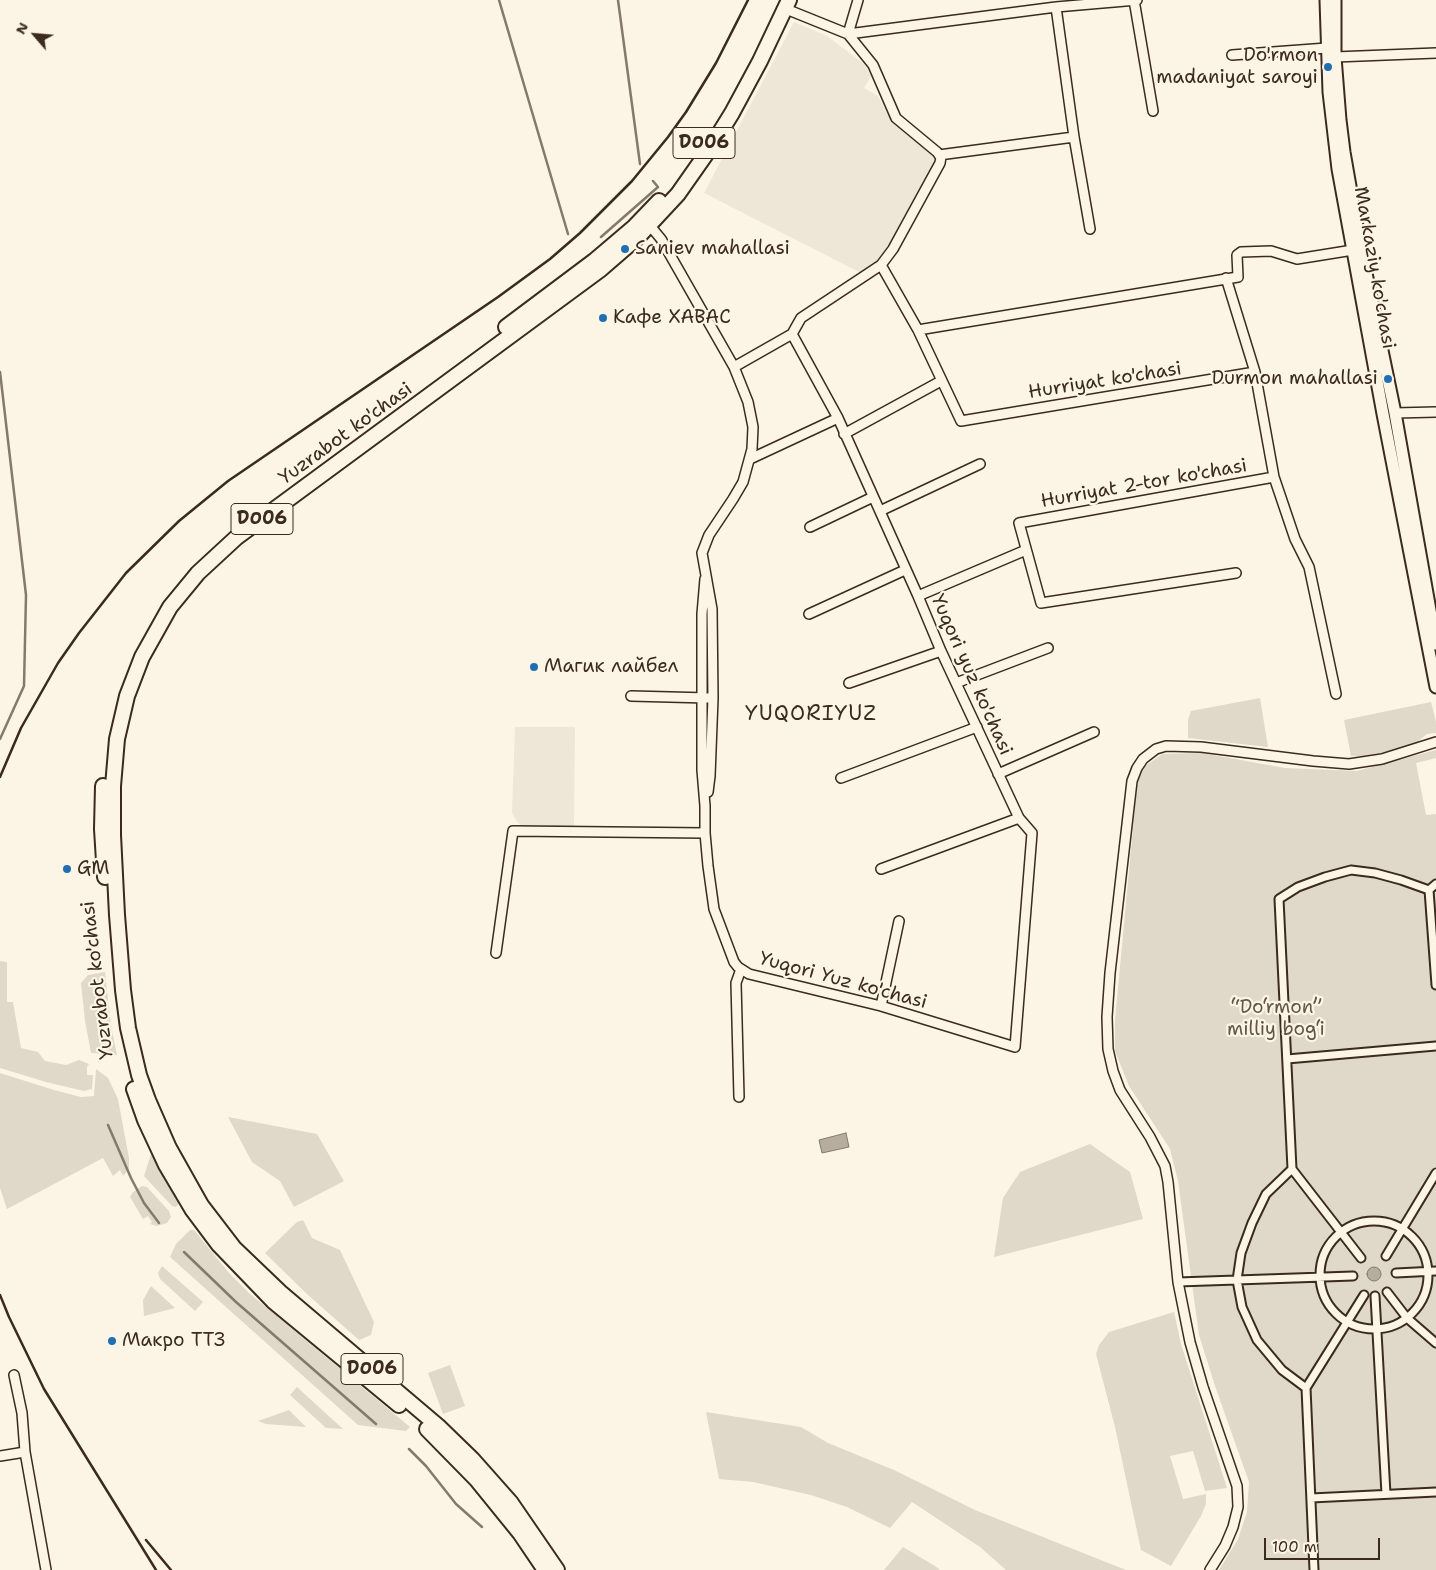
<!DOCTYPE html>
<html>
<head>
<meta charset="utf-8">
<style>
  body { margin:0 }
  #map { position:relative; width:1436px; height:1570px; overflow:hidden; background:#fcf5e5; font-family:"Shantell Sans",sans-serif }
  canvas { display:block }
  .north { position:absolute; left:10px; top:10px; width:50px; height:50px; -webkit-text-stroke:4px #fcf5e5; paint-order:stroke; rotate:297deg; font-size:14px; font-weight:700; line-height:20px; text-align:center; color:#3b2a1e }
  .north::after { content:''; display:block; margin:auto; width:18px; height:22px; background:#3b2a1e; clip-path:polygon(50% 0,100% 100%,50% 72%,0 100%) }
  .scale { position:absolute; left:1264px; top:1538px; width:116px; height:22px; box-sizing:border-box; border:2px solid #3b2a1e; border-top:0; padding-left:6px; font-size:15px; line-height:18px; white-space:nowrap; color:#3b2a1e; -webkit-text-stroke:4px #fcf5e5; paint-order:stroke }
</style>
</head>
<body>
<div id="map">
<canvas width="1436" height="1570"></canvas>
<div class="north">N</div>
<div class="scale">100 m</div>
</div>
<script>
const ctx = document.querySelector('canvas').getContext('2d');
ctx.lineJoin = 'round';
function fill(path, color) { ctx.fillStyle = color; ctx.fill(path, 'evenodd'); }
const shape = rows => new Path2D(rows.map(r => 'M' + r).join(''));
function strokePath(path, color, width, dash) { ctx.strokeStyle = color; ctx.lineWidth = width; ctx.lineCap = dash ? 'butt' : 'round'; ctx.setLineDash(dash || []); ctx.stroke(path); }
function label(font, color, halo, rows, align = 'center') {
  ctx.font = font + ' "Shantell Sans",sans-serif'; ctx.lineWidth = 4.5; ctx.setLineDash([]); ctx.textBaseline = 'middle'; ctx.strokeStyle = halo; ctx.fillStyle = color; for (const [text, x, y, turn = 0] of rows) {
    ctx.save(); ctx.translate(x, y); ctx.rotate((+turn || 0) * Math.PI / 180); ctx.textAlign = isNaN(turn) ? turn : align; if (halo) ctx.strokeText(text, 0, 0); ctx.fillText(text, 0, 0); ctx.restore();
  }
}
const built = shape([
  [794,22,827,36,863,63,871,76,864,88,878,96,888,115,932,152,935,161,889,250,863,274,704,193],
  [515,727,575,727,574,827,534,828,525,827,518,823,512,813]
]);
const green = shape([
  [1260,698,1268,747,1188,738,1188,720,1191,711],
  [1431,702,1436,722,1436,733,1427,734,1411,747,1363,756,1351,756,1344,720],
  [1436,750,1436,758,1416,763,1426,815,1436,814,1436,1570,1219,1570,1238,1539,1247,1512,1249,1482,1215,1386,1199,1335,1178,1181,1170,1149,1129,1086,1115,1051,1115,1020,1137,785,1144,767,1162,754,1202,753,1285,768,1357,771],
  [0,961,7,962,7,1002,13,1002,21,1048,38,1052,45,1061,66,1065,79,1060,89,1064,87,1067,87,1075,93,1075,92,1089,84,1091,46,1082,0,1068],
  [105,972,111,1026,117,1055,91,1053,85,1021,81,983,88,975],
  [96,1069,108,1078,118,1099,129,1158,129,1169,123,1176,120,1170,113,1176,103,1158,7,1209,0,1188,0,1073,54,1090,81,1097,94,1096],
  [228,1117,317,1134,344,1181,294,1207,280,1181,252,1162],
  [1090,1144,1130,1172,1143,1219,994,1257,1003,1198,1020,1172],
  [151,1154,178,1200,178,1205,176,1207,172,1206,144,1176],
  [142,1186,147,1187,169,1211,171,1217,167,1223,157,1226,150,1224,152,1222,148,1216,143,1219,130,1197,133,1192],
  [303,1220,312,1238,340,1250,374,1322,371,1335,359,1340,308,1295,265,1253,297,1222],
  [190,1230,194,1230,229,1273,249,1293,410,1427,406,1431,358,1425,170,1257,176,1244],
  [162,1266,203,1302,195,1311,160,1279,158,1273],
  [151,1286,175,1308,144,1316,143,1300],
  [1174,1312,1181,1344,1227,1488,1205,1491,1193,1451,1170,1456,1183,1499,1206,1494,1206,1504,1201,1516,1171,1566,1141,1550,1115,1427,1096,1354,1099,1345,1109,1332],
  [450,1365,465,1406,443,1414,428,1373],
  [297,1387,343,1429,326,1428,290,1395],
  [289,1410,306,1427,266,1424,258,1421],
  [706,1412,801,1427,828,1443,894,1470,975,1510,1126,1570,1006,1570,980,1547,912,1502,890,1528,847,1507,811,1495,753,1482,719,1479],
  [903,1547,935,1566,940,1570,884,1570]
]);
const water = shape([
  [846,1133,849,1147,822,1153,819,1140,846,1133],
  '1367 1274a7 7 0 1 1 14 0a7 7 0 1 1-14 0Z'
]);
const stream = shape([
  [499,0,568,234],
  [618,0,640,164],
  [601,237,658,187,653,181],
  [0,372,26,595,24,686,0,739],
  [108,1125,131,1178,144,1203,159,1223],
  [184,1252,236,1302,376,1424],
  [409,1449,426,1466,456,1504,482,1527]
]);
const pedestrian = shape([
  [1436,884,1429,890,1436,985],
  [1287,1059,1436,1046],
  [1292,1169,1266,1194,1252,1223,1241,1253,1237,1280,1242,1307,1257,1340,1282,1370,1306,1388],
  '1320 1275a54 54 0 1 1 108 0a54 54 0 1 1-108 0Z',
  [1386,1256,1436,1173],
  [1361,1258,1292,1169,1279,899,1298,887,1325,877,1351,870,1375,873,1401,880,1429,890],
  [1396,1273,1436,1271],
  [1178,1282,1353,1276],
  [1387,1292,1407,1318,1436,1343],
  [1375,1296,1386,1494],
  [1311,1498,1436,1492],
  [1314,1570,1306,1388,1364,1295]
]);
const minor = shape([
  [1134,0,1153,111],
  [1056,7,1074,137,1090,229],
  [786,9,848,34,858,0],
  [1232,55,1327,48],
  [1335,57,1436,53],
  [939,155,1074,137],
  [647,222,661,239,734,367,748,402,753,427,752,449,743,482,733,499,709,535,702,553,712,609,713,698,710,776,708,792],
  [881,265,918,330,961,421,1255,372],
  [1226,278,1255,372,1274,477,1295,539,1309,567,1336,694],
  [918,330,1238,277,1237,255,1241,252,1271,251,1297,259,1353,250],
  [734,367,792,334,801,318,881,265,893,249,940,163,941,157,937,152,896,118,873,65,848,34,1056,7,1137,0],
  [1395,413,1436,412],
  [844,434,941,381],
  [750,459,838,418],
  [880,511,980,464],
  [810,527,873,497],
  [1236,573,1041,603,1019,523,1274,477],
  [705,579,702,614,702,770,705,806,705,833,708,866,714,909,734,962,738,967,749,974,881,1006,1015,1047,1032,833,1019,818,941,651,918,596,838,418,792,334],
  [918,596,1026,550],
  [809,614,905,570],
  [849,683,941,651],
  [956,683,1048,648],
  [631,696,708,698],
  [998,774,1094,732],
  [841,778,977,727],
  [881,869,1019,818],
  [496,953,513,831,705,833],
  [881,1006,899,921],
  [739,1097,736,983,741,969],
  [14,1375,22,1413,25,1452,46,1570],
  [0,1456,25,1452],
  [1210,1570,1225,1546,1233,1527,1238,1507,1237,1486,1203,1387,1190,1342,1178,1282,1168,1182,1165,1166,1150,1137,1120,1090,1113,1071,1108,1049,1107,1017,1110,973,1132,781,1137,768,1143,759,1156,749,1166,746,1201,747,1313,761,1349,764,1382,759,1436,742]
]);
const tertiary = shape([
  [1326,0,1329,92,1338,169,1383,414,1436,687],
  [1335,0,1335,57,1340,120,1344,152,1361,249,1395,413,1436,644]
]);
const primary = shape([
  [506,327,594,261,634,227,659,201],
  [103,786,102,829,105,877],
  [134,1089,145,1120,166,1165,192,1209,219,1245,273,1301,399,1405],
  [427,1429,477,1480,520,1533,545,1570],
  [557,1570,511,1503,472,1459,438,1426,280,1292,234,1248,201,1205,169,1148,148,1100,139,1075,128,1028,123,990,117,915,113,835,113,786,117,739,127,696,142,657,170,607,198,573,237,537,601,269,638,237,678,194,711,147,732,113,760,61,789,0]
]);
const rail = shape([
  [0,777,21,728,58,663,79,633,126,573,179,521,228,481,498,297,550,259,580,233,632,181,668,137,686,112,716,63,748,0],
  [0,1295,9,1317,44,1389,156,1570],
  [146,1540,171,1570]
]);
const markers = [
  [1328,67,5,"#1f6fb2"],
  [625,249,5,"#1f6fb2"],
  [603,318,5,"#1f6fb2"],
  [1388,379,5,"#1f6fb2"],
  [534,667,5,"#1f6fb2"],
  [67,869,5,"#1f6fb2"],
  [112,1341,5,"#1f6fb2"]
];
const shields = [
  [704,143,62],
  [262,519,62],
  [372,1369,62]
];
const shieldNames = [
  ["D006",704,143],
  ["D006",262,519],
  ["D006",372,1369]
];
const poiNames = [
  ["Do'rmon",1318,56,"right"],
  ["madaniyat saroyi",1318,78,"right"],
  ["Saniev mahallasi",635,249],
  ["Кафе ХАВАС",613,318],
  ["Durmon mahallasi",1378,379,"right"],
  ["Магик лайбел",544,667],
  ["GM",77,869],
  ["Макро ТТЗ",122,1341]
];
const streetNames = [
  ["Markaziy ko'chasi",1374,268,80],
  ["Hurriyat ko'chasi",1105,381,-9],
  ["Yuzrabot ko'chasi",346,434,-36],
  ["Hurriyat 2-tor ko'chasi",1144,484,-10],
  ["Yuqori yuz ko'chasi",971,675,66],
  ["Yuzrabot ko'chasi",98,980,-97],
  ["Yuqori Yuz ko'chasi",843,981,15]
];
const parkNames = [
  ["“Do‘rmon”",1276,1008],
  ["milliy bog‘i",1276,1030]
];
const quarterNames = [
  ["YUQORIYUZ",811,715]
];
fill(built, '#eee6d6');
fill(green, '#e0d8c8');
fill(water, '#b7ad9e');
strokePath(water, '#85796b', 1);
strokePath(stream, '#85796b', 2.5);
strokePath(pedestrian, '#3b2a1e', 11);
strokePath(minor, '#3b2a1e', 12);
strokePath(tertiary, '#3b2a1e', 15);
strokePath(primary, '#3b2a1e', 18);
strokePath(pedestrian, '#fcf5e5', 7);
strokePath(minor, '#fcf5e5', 9);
strokePath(tertiary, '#fcf5e5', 11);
strokePath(primary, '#fcf5e5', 14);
strokePath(rail, '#3b2a1e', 2.5);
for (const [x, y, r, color] of markers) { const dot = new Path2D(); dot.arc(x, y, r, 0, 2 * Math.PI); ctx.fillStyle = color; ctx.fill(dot); strokePath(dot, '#fcf5e5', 2); }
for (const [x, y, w] of shields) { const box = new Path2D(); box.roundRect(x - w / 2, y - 15.5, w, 31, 4); ctx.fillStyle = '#fcf5e5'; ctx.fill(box); strokePath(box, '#3b2a1e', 1); }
label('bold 18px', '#3b2a1e', null, shieldNames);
label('19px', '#3b2a1e', '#fcf5e5', poiNames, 'left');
label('19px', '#3b2a1e', '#fcf5e5', streetNames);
label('19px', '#645648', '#fcf5e5', parkNames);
ctx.letterSpacing = '1px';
label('21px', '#3b2a1e', '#fcf5e5', quarterNames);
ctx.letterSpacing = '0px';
</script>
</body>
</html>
